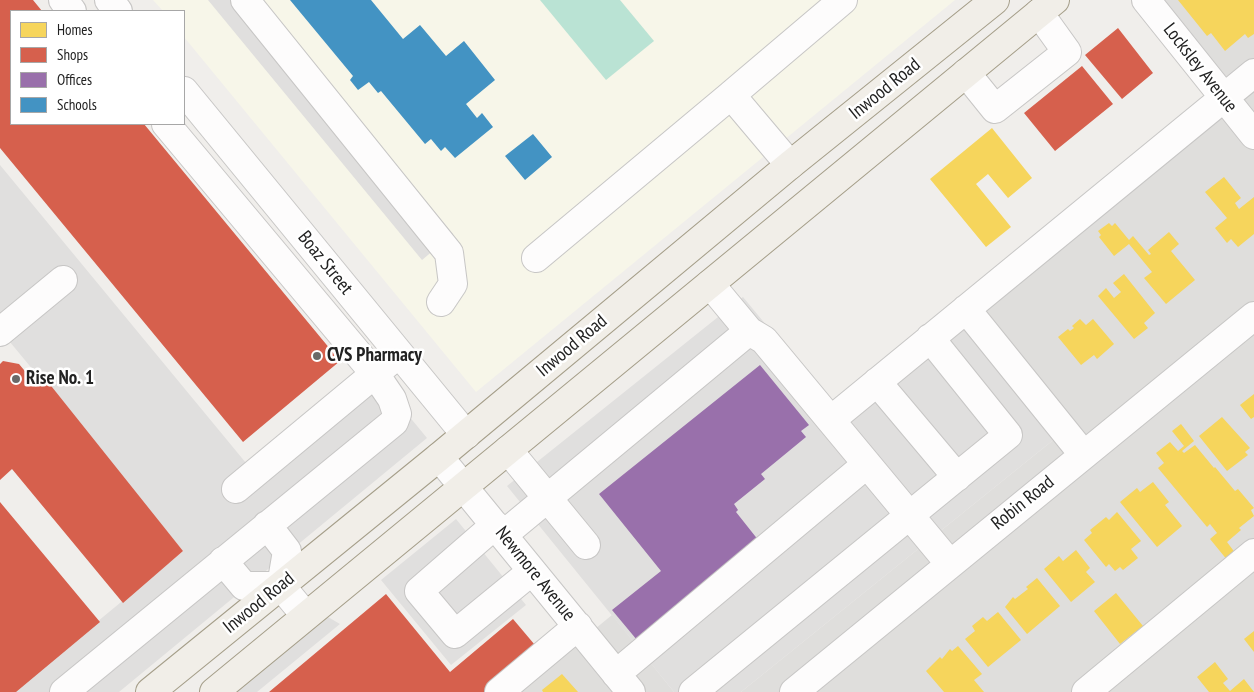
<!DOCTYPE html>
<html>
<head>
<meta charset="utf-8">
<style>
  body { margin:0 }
  #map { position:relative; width:1254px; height:692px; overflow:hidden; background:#f0eeeb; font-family:"PT Sans Narrow",sans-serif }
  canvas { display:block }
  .legend { position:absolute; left:10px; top:10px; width:175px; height:115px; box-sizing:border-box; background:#fff; border:1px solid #a7a7a7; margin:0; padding:6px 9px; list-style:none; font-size:15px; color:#222 }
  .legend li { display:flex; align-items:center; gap:10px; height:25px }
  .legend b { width:25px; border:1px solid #a7a7a7 }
</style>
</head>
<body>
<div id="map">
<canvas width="1254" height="692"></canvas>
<ul class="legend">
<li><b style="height:14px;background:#f6d55c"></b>Homes</li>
<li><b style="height:14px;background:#d6604d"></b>Shops</li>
<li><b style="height:14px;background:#9970ab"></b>Offices</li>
<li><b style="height:14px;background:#4393c3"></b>Schools</li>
</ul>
</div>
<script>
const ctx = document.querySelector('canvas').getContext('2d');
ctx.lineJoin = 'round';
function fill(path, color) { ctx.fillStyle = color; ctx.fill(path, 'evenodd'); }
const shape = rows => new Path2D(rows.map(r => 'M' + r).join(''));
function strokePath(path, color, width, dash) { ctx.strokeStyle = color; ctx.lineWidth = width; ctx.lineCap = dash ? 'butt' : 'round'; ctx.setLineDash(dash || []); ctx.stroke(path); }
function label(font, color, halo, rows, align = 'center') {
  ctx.font = font + ' "PT Sans Narrow",sans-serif'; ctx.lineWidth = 5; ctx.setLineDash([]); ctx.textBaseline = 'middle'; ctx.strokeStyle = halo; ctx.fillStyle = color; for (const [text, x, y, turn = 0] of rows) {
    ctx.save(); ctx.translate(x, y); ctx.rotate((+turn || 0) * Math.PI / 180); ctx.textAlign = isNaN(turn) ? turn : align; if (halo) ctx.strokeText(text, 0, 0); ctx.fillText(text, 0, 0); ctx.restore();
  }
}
const residential = shape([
  [1163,0,1254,0,1254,692,741,692,1057,437,957,317,1237,90],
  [612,615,674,692,518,692]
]);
const education = shape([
  [153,0,955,0,476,392,184,37,184,11,163,11]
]);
const pitch = shape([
  [540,0,620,0,654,41,606,80]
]);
const parking = shape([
  [208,0,260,0,453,234,422,260],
  [0,165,246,463,366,364,427,438,119,692,12,692,183,551,0,330],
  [743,297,839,413,957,317,1057,437,741,692,674,692,507,486],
  [456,519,526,605,451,665,381,580],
  [328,617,340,624,257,692,233,692]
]);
const homes = shape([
  [1178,0,1254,0,1254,34,1248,38,1245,34,1225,51,1211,33,1207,36],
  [992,128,1032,178,1008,198,988,174,976,184,1011,227,986,247,930,179],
  [1224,177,1241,198,1235,203,1239,209,1254,197,1254,234,1238,247,1231,239,1227,243,1215,228,1227,218,1205,192],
  [1109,223,1112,226,1115,223,1129,240,1133,236,1149,255,1151,254,1148,250,1169,232,1179,244,1171,251,1195,280,1166,304,1144,278,1152,272,1129,244,1114,256,1099,237,1101,235,1098,231],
  [1124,274,1155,313,1144,323,1148,328,1134,339,1098,296,1106,288,1114,298,1121,292,1113,283],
  [1080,319,1086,325,1093,319,1114,344,1097,359,1094,355,1081,365,1058,337,1068,329,1070,331,1074,328,1072,326],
  [1254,394,1254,417,1251,419,1240,405],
  [1222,417,1250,448,1245,452,1248,455,1227,471,1199,436],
  [1181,424,1194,441,1182,451,1184,453,1195,445,1214,468,1215,467,1235,491,1238,489,1254,508,1251,510,1254,516,1239,528,1241,530,1227,542,1236,554,1228,561,1210,539,1217,533,1210,524,1207,527,1158,468,1164,463,1156,453,1170,442,1178,451,1184,446,1172,431],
  [1153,482,1169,502,1165,505,1182,526,1157,547,1120,502,1137,488,1140,492],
  [1117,512,1141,541,1131,549,1138,558,1123,570,1120,567,1115,571,1109,564,1106,567,1084,540,1092,533,1090,530,1106,517,1109,520],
  [1076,550,1090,568,1086,572,1095,582,1071,602,1044,569,1059,556,1063,561],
  [1037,578,1060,606,1027,634,1005,607,1013,597,1015,599,1028,589,1026,587],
  [1116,593,1143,626,1120,644,1094,611],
  [998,612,1021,640,988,667,965,639,975,631,972,626,983,617,987,621],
  [1254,631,1254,652,1244,639],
  [958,646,982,674,974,680,984,692,944,692,926,671,940,657,942,659,950,649,952,651],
  [1215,662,1228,679,1223,683,1230,691,1244,679,1254,692,1209,692,1197,677],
  [562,674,578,692,543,692,542,690]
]);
const shops = shape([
  [0,0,33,0,42,11,11,11,11,124,144,124,340,361,243,442,0,148],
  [1118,28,1153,73,1122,99,1085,55],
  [1082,66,1113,104,1055,151,1024,113],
  [3,361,19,364,29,376,44,377,183,551,123,603,12,469,0,480,0,364],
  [0,502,100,622,16,692,0,692],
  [386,594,450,672,513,619,540,651,491,692,269,692]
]);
const offices = shape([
  [760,365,809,425,801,431,806,437,761,474,765,479,734,504,738,510,736,512,759,541,637,640,612,610,661,571,599,494]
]);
const schools = shape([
  [290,0,371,0,403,39,420,25,446,56,464,41,495,80,466,104,477,118,482,113,493,127,455,158,445,147,441,151,431,139,425,144,381,91,378,93,369,82,358,90,350,80,353,76],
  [533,134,552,157,525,180,505,156]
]);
const minor = shape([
  [63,0,72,11],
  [109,0,118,11],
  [245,0,449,253,453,284,441,302],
  [1146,0,1254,135],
  [966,73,995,109,1067,52,1039,13],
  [184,91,466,435],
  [790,165,731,95,843,0],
  [536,258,731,95],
  [710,284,749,331,764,340,950,564],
  [966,309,1083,454],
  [0,332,63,280],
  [877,382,957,477],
  [831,420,1254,73],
  [508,450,586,545],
  [439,457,631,692],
  [236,489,389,362],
  [267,525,287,551,281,586,305,615],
  [495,525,419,591,455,634,532,571],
  [503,535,749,331],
  [223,561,244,586,281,586],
  [616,674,867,464],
  [64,692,394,422,397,414,392,399,375,374,166,124],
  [499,692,578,626],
  [693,692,1008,435,930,338],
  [794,692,1254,316],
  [1086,692,1254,553]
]);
const major = shape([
  [150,692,439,457,790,165,995,0],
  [214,692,1055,0]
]);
const markers = [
  [317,356,5,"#6a6968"],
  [16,379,5,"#6a6968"]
];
const streetNames = [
  ["Locksley Avenue",1200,68,52],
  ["Inwood Road",885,89,-39],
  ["Boaz Street",325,263,51],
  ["Inwood Road",572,346,-40],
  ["Robin Road",1023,503,-39],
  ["Newmore Avenue",535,574,51],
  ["Inwood Road",259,603,-39]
];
const poiNames = [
  ["CVS Pharmacy",327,356],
  ["Rise No. 1",26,379]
];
fill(residential, '#dfdedc');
fill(education, '#f7f6e9');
fill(pitch, '#bae3d4');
fill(parking, '#e0dfde');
fill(homes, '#f6d55c');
fill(shops, '#d6604d');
fill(offices, '#9970ab');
fill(schools, '#4393c3');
strokePath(minor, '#c7c6c5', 30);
strokePath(major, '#a59e89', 30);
strokePath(minor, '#fdfcfc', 28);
strokePath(major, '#f1eee8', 28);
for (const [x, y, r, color] of markers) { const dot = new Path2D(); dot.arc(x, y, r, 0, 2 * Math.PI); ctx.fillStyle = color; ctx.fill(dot); strokePath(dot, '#fff', 2); }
label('19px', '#222', '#fff', streetNames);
label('bold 19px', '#222', '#fff', poiNames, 'left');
</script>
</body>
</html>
